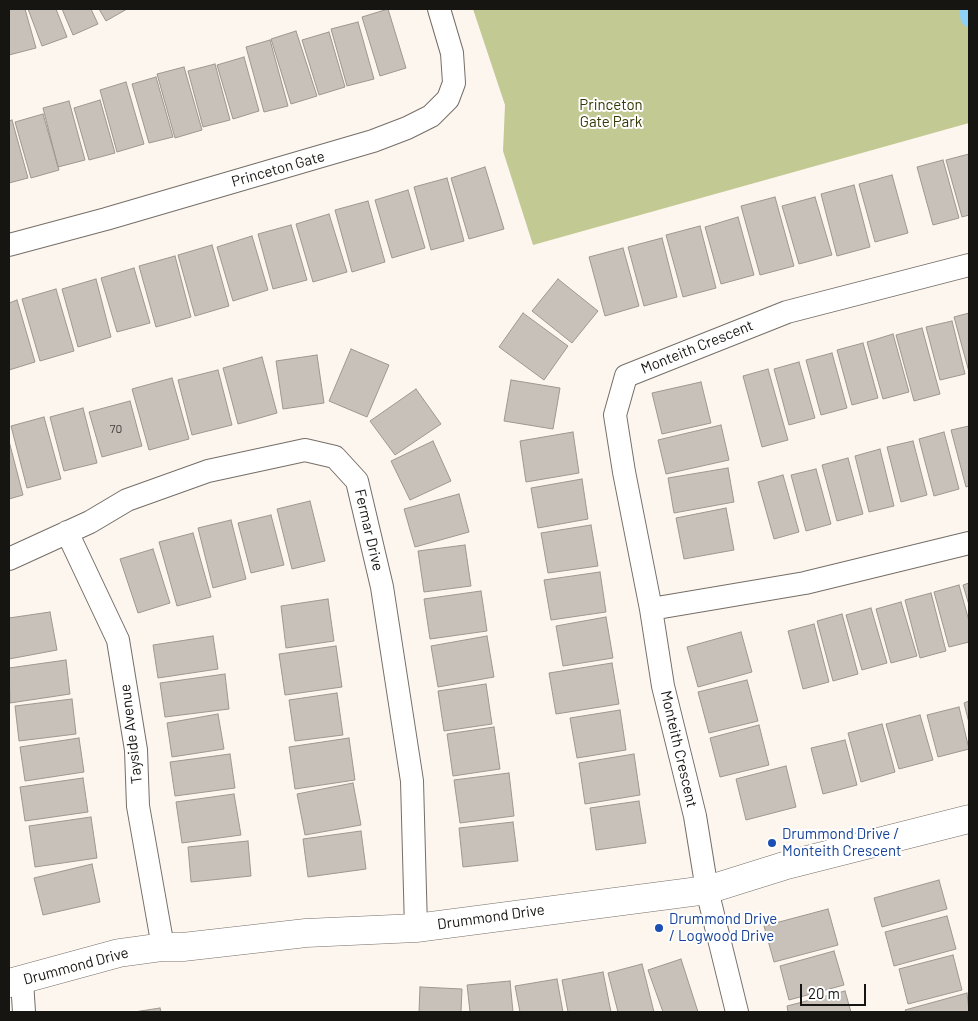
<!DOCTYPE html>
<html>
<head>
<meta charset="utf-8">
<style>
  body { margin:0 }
  #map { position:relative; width:978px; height:1021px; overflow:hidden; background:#fdf6ee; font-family:Barlow,sans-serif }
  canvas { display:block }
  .frame { position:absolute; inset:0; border:10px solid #171512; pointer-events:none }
  .scale { position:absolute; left:800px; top:984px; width:66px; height:22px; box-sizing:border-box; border:2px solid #171512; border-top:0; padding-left:6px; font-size:15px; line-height:18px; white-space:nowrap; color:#171512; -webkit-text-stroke:4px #fff; paint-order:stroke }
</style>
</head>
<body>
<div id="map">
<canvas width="978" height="1021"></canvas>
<div class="frame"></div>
<div class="scale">20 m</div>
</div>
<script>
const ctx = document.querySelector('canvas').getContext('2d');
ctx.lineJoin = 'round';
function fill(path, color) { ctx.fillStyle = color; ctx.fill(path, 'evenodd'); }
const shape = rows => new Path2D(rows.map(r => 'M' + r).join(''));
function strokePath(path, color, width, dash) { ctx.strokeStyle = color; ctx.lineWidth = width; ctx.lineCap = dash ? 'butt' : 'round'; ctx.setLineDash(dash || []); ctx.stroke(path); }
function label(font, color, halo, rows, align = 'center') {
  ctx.font = font + ' Barlow,sans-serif'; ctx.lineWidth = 4; ctx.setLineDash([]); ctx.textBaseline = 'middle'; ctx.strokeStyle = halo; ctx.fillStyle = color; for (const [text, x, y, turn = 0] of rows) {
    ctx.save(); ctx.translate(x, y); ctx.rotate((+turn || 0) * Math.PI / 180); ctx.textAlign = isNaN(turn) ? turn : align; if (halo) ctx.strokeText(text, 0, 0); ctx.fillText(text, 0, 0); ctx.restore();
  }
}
const green = shape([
  [473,9,969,9,969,123,533,245,503,151,505,105]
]);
const water = shape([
  [959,9,969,9,969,29,961,22]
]);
const building = shape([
  [9,9,25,9,36,48,9,55,9,9],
  [28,9,56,9,67,37,42,46,28,9],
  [62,9,91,9,98,24,73,35,62,9],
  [99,9,127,9,106,21,99,9],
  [388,9,406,68,380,76,362,17,388,9],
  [358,22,374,79,347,86,331,29,358,22],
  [296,31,317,96,291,104,271,39,296,31],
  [329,32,345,87,319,95,302,40,329,32],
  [270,40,288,106,264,112,246,47,270,40],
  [244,57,259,111,233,119,217,65,244,57],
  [215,64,230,120,203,127,188,71,215,64],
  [184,67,202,130,175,138,157,74,184,67],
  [156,77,173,137,149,143,132,84,156,77],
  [126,82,144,144,117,152,100,90,126,82],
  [100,100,115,153,89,160,74,108,100,100],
  [69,101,85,160,58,167,43,108,69,101],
  [43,114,59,170,31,178,15,122,43,114],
  [12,120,28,178,9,183,9,121,12,120],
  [969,154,969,215,962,217,946,160,969,154],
  [943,160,959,218,933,225,917,167,943,160],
  [485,167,504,229,469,239,451,178,485,167],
  [892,175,908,233,875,242,859,184,892,175],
  [447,178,464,241,431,250,414,187,447,178],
  [854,185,870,247,837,256,821,194,854,185],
  [408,190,425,248,392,258,375,200,408,190],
  [775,197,794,266,760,275,741,206,775,197],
  [815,197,832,255,799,264,782,206,815,197],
  [368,201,385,262,352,272,335,210,368,201],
  [329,214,347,272,313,282,296,224,329,214],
  [738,217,754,275,721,284,705,227,738,217],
  [291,225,307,280,273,289,258,234,291,225],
  [700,226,716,288,683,297,666,235,700,226],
  [252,236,268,290,233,301,217,247,252,236],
  [662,238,677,297,644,306,628,247,662,238],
  [212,245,229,306,195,316,178,255,212,245],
  [623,248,639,306,605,316,589,257,623,248],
  [175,256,191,317,156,327,139,266,175,256],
  [134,268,150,323,117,332,101,278,134,268],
  [96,279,111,337,78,347,62,289,96,279],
  [558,279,598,311,572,343,532,311,558,279],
  [56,289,74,351,40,361,22,299,56,289],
  [17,300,35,362,9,370,9,303,17,300],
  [523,313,568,346,544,380,499,347,523,313],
  [969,313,969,372,954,317,969,313],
  [952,321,965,374,940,380,926,327,952,321],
  [922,328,940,394,914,401,896,335,922,328],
  [893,334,909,392,883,399,867,342,893,334],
  [863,343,878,398,852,405,837,350,863,343],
  [351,349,389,365,367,417,329,401,351,349],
  [832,353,847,408,821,415,806,360,832,353],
  [317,355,324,403,283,409,276,361,317,355],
  [262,357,277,413,238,424,223,368,262,357],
  [799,362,815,418,789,425,774,369,799,362],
  [768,369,788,440,762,447,743,376,768,369],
  [218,370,232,425,192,435,178,380,218,370],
  [172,378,189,439,149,450,132,389,172,378],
  [511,380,560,388,553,429,504,421,511,380],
  [701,382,711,423,662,434,652,393,701,382],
  [416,389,441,424,395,455,370,421,416,389],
  [130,401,142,446,102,457,89,412,130,401],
  [83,408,97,463,64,471,50,417,83,408],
  [44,417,61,479,27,488,11,426,44,417],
  [721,425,729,460,666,474,658,440,721,425],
  [969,426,969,486,966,487,951,430,969,426],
  [573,432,579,473,526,482,520,441,573,432],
  [944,432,959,489,934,496,919,439,944,432],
  [9,441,23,495,9,499,9,441],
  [433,441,451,481,410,500,391,461,433,441],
  [913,441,927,495,901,502,887,447,913,441],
  [880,449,894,506,869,512,855,456,880,449],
  [848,458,863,514,837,521,822,465,848,458],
  [728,468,734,502,674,513,668,478,728,468],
  [816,469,831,524,806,531,791,475,816,469],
  [783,475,799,532,774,539,758,482,783,475],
  [582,479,588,519,538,528,531,488,582,479],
  [459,494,469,532,415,547,404,509,459,494],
  [310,501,325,561,292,569,277,509,310,501],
  [726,508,734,550,684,559,676,518,726,508],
  [271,515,284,565,251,573,238,523,271,515],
  [231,520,246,579,213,588,198,528,231,520],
  [591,525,598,566,548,573,541,533,591,525],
  [193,533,211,597,177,606,159,542,193,533],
  [465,545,471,586,424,592,418,551,465,545],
  [153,549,170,603,138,613,120,559,153,549],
  [600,572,606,612,551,620,544,580,600,572],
  [969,583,969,605,963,585,969,583],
  [959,585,969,621,969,642,949,647,934,592,959,585],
  [481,591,487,631,430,639,424,599,481,591],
  [931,593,946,651,920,658,905,600,931,593],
  [328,599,334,641,286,648,281,606,328,599],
  [901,602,917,656,891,663,876,609,901,602],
  [871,608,887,663,862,670,846,615,871,608],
  [50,612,57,650,9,659,9,618,50,612],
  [842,614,858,674,833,681,817,621,842,614],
  [606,617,613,658,563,666,556,626,606,617],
  [814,624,829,682,803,689,788,631,814,624],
  [741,632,752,672,698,687,687,647,741,632],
  [213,636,218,669,158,678,153,645,213,636],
  [487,636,494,677,438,687,431,646,487,636],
  [336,646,342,687,285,695,279,654,336,646],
  [66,660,70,694,10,703,9,668,66,660],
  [612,663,619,704,556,714,549,673,612,663],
  [225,674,229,709,165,717,160,683,225,674],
  [747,680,758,721,709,733,698,692,747,680],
  [486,684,492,724,444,731,438,691,486,684],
  [337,693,343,735,295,741,289,700,337,693],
  [72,699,76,734,19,741,15,706,72,699],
  [969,701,969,723,964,703,969,701],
  [959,707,969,749,938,757,927,715,959,707],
  [620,710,626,750,577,758,570,718,620,710],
  [218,714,224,749,172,757,167,723,218,714],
  [920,715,933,760,899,769,886,724,920,715],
  [882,724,895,772,861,782,848,733,882,724],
  [759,725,769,765,720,777,710,738,759,725],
  [494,727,500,769,453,776,447,734,494,727],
  [79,738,84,772,25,781,20,747,79,738],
  [349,738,355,780,295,789,289,747,349,738],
  [845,740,857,785,823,794,811,748,845,740],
  [230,754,235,788,175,796,170,762,230,754],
  [634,754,640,795,585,804,579,763,634,754],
  [786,766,796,807,746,820,736,779,786,766],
  [509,773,514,816,460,823,454,780,509,773],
  [83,778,88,812,25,821,20,787,83,778],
  [353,783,361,825,305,835,297,794,353,783],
  [234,794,241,835,182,843,176,802,234,794],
  [639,801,646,843,596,850,590,808,639,801],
  [91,817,97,858,35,867,29,826,91,817],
  [513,822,518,861,463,867,459,828,513,822],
  [361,831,366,869,308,877,303,839,361,831],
  [248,841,251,876,191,882,188,847,248,841],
  [92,864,100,902,43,915,34,878,92,864],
  [939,880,947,909,882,927,874,898,939,880],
  [828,909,838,945,774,962,764,926,828,909],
  [947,916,956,949,894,966,885,932,947,916],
  [834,951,844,985,789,1000,780,966,834,951],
  [953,955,962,990,908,1004,899,969,953,955],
  [681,959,698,1012,663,1012,648,970,681,959],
  [642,964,654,1012,618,1012,608,973,642,964],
  [603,972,611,1012,568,1012,562,980,603,972],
  [557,979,563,1012,520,1012,515,986,557,979],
  [510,981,513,1012,470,1012,467,985,510,981],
  [420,987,462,989,461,1012,419,1012,420,987],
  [845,991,851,1012,788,1012,787,1006,845,991],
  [967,993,969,1012,906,1012,905,1010,967,993],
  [160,1008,161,1012,134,1012,160,1008]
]);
const minor = shape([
  [9,245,106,219,373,141,407,128,431,116,448,99,454,83,452,53,439,9],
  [67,532,118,640,136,750,138,806,163,947],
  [9,559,90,522,127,500,208,471,305,450,335,457,357,481,382,587,412,781,416,928],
  [651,609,805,583,969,543],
  [22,981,24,1012],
  [737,1012,707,890,695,816,663,686,651,609,624,472,615,415,626,376,787,312,969,265]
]);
const tertiary = shape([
  [9,983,119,953,163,947,183,947,306,933,416,928,707,890,787,865,969,819]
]);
const markers = [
  [772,843,5,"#1a4fb4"],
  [659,928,5,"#1a4fb4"]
];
const numberNames = [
  ["70",116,429]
];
const parkNames = [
  ["Princeton",611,105],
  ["Gate Park",611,122]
];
const streetNames = [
  ["Princeton Gate",278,169,-16],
  ["Monteith Crescent",697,347,-22],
  ["Fermar Drive",369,530,77],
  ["Tayside Avenue",131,734,-97],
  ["Monteith Crescent",679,749,77],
  ["Drummond Drive",491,917,-8],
  ["Drummond Drive",76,966,-15]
];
const transitNames = [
  ["Drummond Drive /",782,834],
  ["Monteith Crescent",782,851],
  ["Drummond Drive",669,919],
  ["/ Logwood Drive",669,936]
];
fill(green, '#c3c993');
fill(water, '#8ed0f8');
fill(building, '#c8c1b9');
strokePath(building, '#9d9790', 1);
strokePath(minor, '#756e68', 24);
strokePath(tertiary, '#756e68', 29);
strokePath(minor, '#fff', 22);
strokePath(tertiary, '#fff', 28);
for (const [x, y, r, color] of markers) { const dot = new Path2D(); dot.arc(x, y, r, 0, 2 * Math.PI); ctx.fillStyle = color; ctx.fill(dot); strokePath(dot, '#fff', 2); }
label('12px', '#43403c', null, numberNames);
label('15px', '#353903', '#fff', parkNames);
label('15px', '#171512', '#fff', streetNames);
label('15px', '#164399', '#fff', transitNames, 'left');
</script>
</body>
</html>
